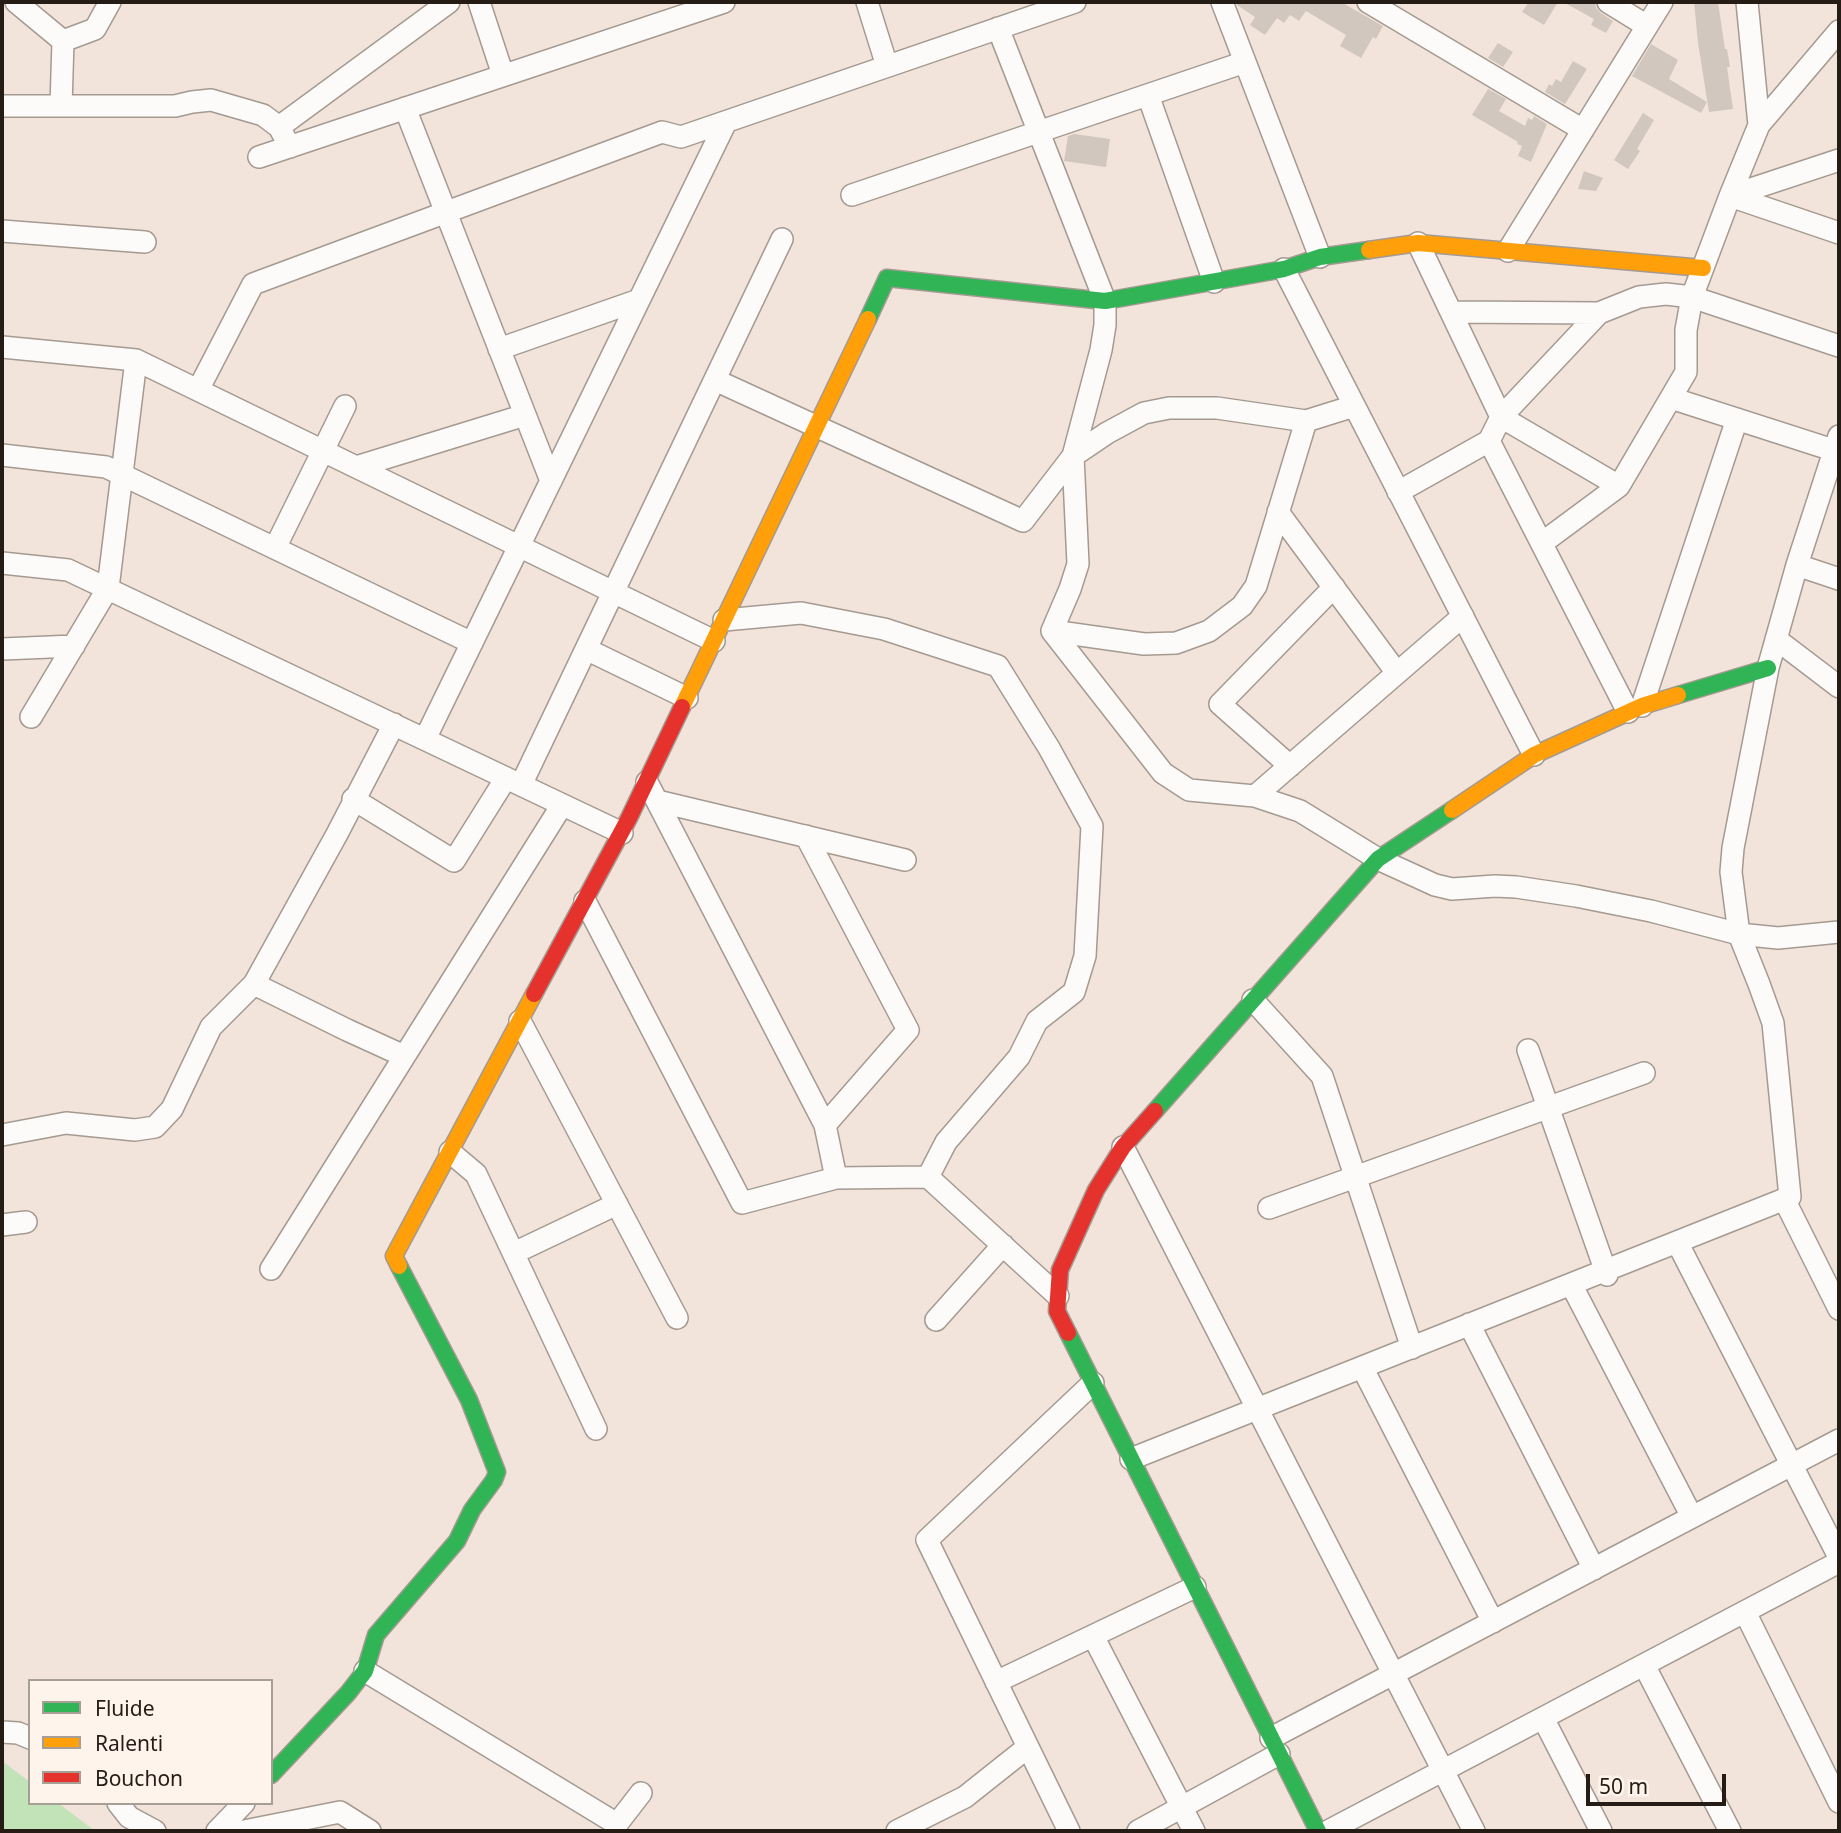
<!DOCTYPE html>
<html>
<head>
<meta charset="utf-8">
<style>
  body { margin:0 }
  #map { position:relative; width:1841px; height:1833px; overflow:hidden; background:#f2e4da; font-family:"Noto Sans",sans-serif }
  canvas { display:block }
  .frame { position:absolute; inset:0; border:4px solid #251c15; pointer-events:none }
  .legend { position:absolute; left:28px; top:1679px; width:245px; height:126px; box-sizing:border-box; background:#fef4ec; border:2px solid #a79e96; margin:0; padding:9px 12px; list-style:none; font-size:21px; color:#251c15 }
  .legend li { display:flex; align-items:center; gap:14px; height:35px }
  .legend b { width:35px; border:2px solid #a79e96 }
  .scale { position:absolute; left:1586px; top:1774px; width:140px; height:32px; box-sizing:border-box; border:4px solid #251c15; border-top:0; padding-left:9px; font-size:21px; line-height:24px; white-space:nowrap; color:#251c15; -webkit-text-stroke:5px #fef4ec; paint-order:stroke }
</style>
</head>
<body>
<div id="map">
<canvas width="1841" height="1833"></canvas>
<div class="frame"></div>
<ul class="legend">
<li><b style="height:9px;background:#30b455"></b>Fluide</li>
<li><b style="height:9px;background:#ff9f0a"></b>Ralenti</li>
<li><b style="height:9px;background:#e5322d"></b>Bouchon</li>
</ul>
<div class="scale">50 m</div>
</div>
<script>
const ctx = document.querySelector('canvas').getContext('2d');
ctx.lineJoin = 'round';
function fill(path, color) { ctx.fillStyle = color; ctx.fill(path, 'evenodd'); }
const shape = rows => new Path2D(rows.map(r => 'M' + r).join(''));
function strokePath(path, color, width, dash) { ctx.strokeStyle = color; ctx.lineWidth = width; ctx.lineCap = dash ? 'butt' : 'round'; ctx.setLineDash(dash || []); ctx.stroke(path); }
const green = shape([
  [2,1761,30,1782,30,1803,58,1803,95,1831,2,1831]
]);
const building = shape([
  [1236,2,1341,2,1383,26,1376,39,1373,37,1361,58,1340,46,1346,35,1306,11,1299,21,1290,15,1284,23,1277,18,1265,35,1250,25,1255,17,1237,5],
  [1529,2,1558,2,1544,25,1522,12],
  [1563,2,1595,2,1596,8,1601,13,1613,21,1606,33,1591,25,1594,19],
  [1694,2,1718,2,1725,49,1727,49,1730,67,1727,67,1733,109,1709,112,1698,43],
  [1498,43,1513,52,1503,67,1488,58],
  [1651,44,1678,60,1669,79,1707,102,1701,113,1632,76],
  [1573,61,1587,69,1565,104,1545,92,1549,84,1552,86,1556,79,1561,82],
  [1488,89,1506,99,1499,111,1525,126,1528,118,1532,120,1534,116,1547,124,1531,162,1518,156,1522,146,1517,144,1518,142,1472,115],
  [1643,113,1654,120,1637,149,1640,151,1628,169,1614,160],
  [1074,134,1110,139,1106,167,1064,161,1068,136],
  [1584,171,1603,178,1596,191,1578,189]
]);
const street = shape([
  [16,2,63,41],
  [479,2,503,75],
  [867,2,887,66],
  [1222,2,1320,257],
  [1368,2,1583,130],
  [1608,2,1647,26],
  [1747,2,1759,125],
  [998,28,1105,301,1105,325,1101,350,1073,456,1078,564,1070,589,1052,631],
  [63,41,95,29,110,2],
  [1148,95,1214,282],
  [2,106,175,106,192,102,211,100,263,115,279,127,290,147],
  [61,106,63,41],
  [405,108,551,481],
  [279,127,449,2],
  [259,157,724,2],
  [852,195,1245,62],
  [1730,196,1839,233],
  [1730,196,1839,160],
  [2,231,145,242],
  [1418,243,1501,417,1619,486],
  [1508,251,1662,2],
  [1284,269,1534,755],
  [1451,312,1599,313,1639,297,1666,294,1692,297,1839,346],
  [2,347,136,360,714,641],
  [499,349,639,300],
  [715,380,1023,521,1073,456,1107,433,1144,413,1169,408,1217,408,1306,421,1354,406],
  [198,390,253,284,662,132,681,137,1075,2],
  [1671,398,1839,452],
  [1489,441,1628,712],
  [2,455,106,467,472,643],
  [356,467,525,415],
  [1398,492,1489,441,1501,417,1599,313],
  [1278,512,1397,673],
  [1542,543,1619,486,1686,372,1686,330,1692,297,1730,196,1759,125,1839,31],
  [275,548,345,406],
  [2,563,68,570,622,833],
  [1797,565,1839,579],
  [724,620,801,613,884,629,998,666,1049,748,1092,826,1085,956,1074,992,1037,1021,1019,1057,946,1142,928,1177],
  [1052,631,1163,773,1189,790,1255,796,1300,811,1378,859,1435,885,1452,889,1495,886,1516,887,1576,896,1651,911,1739,934,1778,938,1839,932],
  [1052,631,1144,644,1176,643,1209,631,1242,606,1256,586,1306,421],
  [1776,639,1839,687],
  [2,649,74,646],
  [586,649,687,698],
  [1642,706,1737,419],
  [31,717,108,588,136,360],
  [425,739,726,122],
  [1290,766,1220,704,1334,587],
  [647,782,825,1125,836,1178],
  [521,785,782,239],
  [1255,796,1463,616],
  [353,799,454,861,506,778],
  [657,801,905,860],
  [806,836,908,1030,825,1125],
  [585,901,742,1203,836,1178,928,1177,1058,1296],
  [254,984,347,1030,404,1056],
  [1253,1000,1322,1076,1412,1348],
  [520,1021,677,1318],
  [1528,1050,1607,1275],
  [2,1135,66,1123,135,1130,155,1127,172,1109,211,1027,254,984,337,834,394,724],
  [1123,1147,1474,1831],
  [450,1152,476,1174,596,1429],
  [1784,1199,1839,1309],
  [1269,1208,1644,1073],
  [2,1225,26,1222],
  [1677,1242,1839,1557],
  [514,1253,617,1204],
  [271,1269,562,805],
  [1571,1284,1692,1517],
  [936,1320,1003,1245],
  [1469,1324,1594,1569],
  [1362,1367,1493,1622],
  [1131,1459,1790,1197,1773,1023,1759,984,1739,934,1731,872,1733,848,1768,668,1797,565,1839,436],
  [1745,1612,1839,1802],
  [1093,1636,1194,1831],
  [1644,1665,1730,1831],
  [365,1671,617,1824,641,1793],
  [996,1682,1195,1587],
  [1543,1718,1601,1831],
  [2,1732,18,1733,30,1738],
  [1271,1738,1839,1440],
  [118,1803,129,1817,155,1831],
  [217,1831,244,1803],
  [244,1831,340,1812,370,1831],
  [897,1831,965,1797,1028,1747],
  [1069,1831,927,1540,1093,1383],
  [1138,1831,1279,1754],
  [1328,1831,1839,1562]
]);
const fast = shape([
  [868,319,887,278,1105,301,1284,269,1320,257,1369,250],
  [1678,695,1768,668],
  [1155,1111,1378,859,1452,810],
  [1068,1333,1318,1831],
  [271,1775,348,1693,365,1671,376,1635,457,1541,472,1510,494,1480,497,1472,469,1400,399,1266]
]);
const slow = shape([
  [1369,250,1418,243,1703,268],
  [682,707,868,319],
  [1452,810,1534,755,1642,706,1678,695],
  [399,1266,394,1256,534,994]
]);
const jam = shape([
  [534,994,629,818,682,707],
  [1068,1333,1057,1311,1060,1270,1096,1190,1123,1147,1155,1111]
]);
fill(green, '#c2e3b8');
fill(building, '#d2c7bf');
strokePath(street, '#a49a92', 24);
strokePath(fast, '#a49a92', 19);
strokePath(slow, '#a49a92', 19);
strokePath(jam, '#a49a92', 19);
strokePath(street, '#fdfbf9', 21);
strokePath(fast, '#30b455', 16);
strokePath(slow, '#ff9f0a', 16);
strokePath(jam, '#e5322d', 16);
</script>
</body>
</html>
